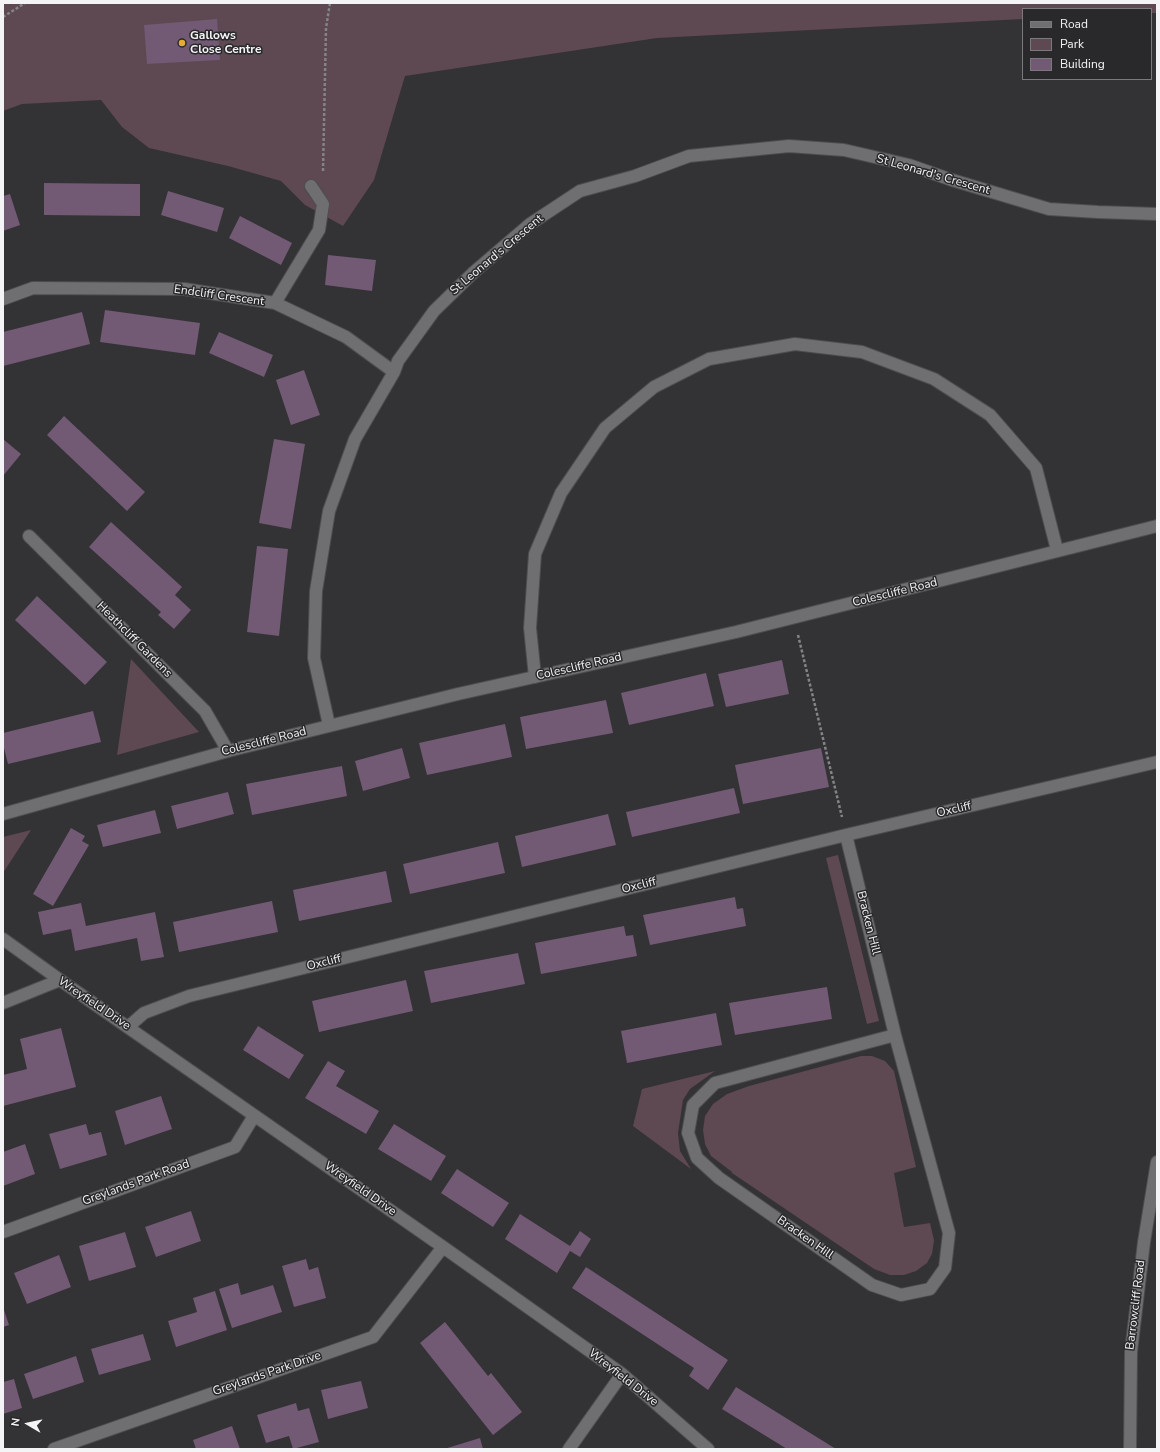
<!DOCTYPE html>
<html>
<head>
<meta charset="utf-8">
<style>
  body { margin:0 }
  #map { position:relative; width:1160px; height:1452px; overflow:hidden; background:#333235; font-family:"Nunito Sans",sans-serif }
  canvas { display:block }
  .frame { position:absolute; inset:0; border:4px solid #f4f4f6; pointer-events:none }
  .legend { position:absolute; left:1022px; top:8px; width:130px; height:72px; box-sizing:border-box; background:#29282b; border:1px solid #7a7a7c; margin:0; padding:5px 7px; list-style:none; font-size:12px; color:#f4f4f6 }
  .legend li { display:flex; align-items:center; gap:8px; height:20px }
  .legend b { width:20px; border:1px solid #7a7a7c }
  .north { position:absolute; left:8px; top:1404px; width:40px; height:40px; -webkit-text-stroke:3px #29282b; paint-order:stroke; rotate:279deg; font-size:11px; font-weight:700; line-height:16px; text-align:center; color:#f4f4f6 }
  .north::after { content:''; display:block; margin:auto; width:14px; height:18px; background:#f4f4f6; clip-path:polygon(50% 0,100% 100%,50% 72%,0 100%) }
</style>
</head>
<body>
<div id="map">
<canvas width="1160" height="1452"></canvas>
<div class="frame"></div>
<ul class="legend">
<li><b style="height:5px;background:#6f6f72"></b>Road</li>
<li><b style="height:11px;background:#5e4851"></b>Park</li>
<li><b style="height:11px;background:#725974"></b>Building</li>
</ul>
<div class="north">N</div>
</div>
<script>
const ctx = document.querySelector('canvas').getContext('2d');
ctx.lineJoin = 'round';
function fill(path, color) { ctx.fillStyle = color; ctx.fill(path, 'evenodd'); }
const shape = rows => new Path2D(rows.map(r => 'M' + r).join(''));
function strokePath(path, color, width, dash) { ctx.strokeStyle = color; ctx.lineWidth = width; ctx.lineCap = dash ? 'butt' : 'round'; ctx.setLineDash(dash || []); ctx.stroke(path); }
function label(font, color, halo, rows, align = 'center') {
  ctx.font = font + ' "Nunito Sans",sans-serif'; ctx.lineWidth = 3; ctx.setLineDash([]); ctx.textBaseline = 'middle'; ctx.strokeStyle = halo; ctx.fillStyle = color; for (const [text, x, y, turn = 0] of rows) {
    ctx.save(); ctx.translate(x, y); ctx.rotate((+turn || 0) * Math.PI / 180); ctx.textAlign = isNaN(turn) ? turn : align; if (halo) ctx.strokeText(text, 0, 0); ctx.fillText(text, 0, 0); ctx.restore();
  }
}
const green = shape([
  [3,3,1157,3,1157,13,1151,13,1151,9,1023,9,1023,19,657,38,405,76,374,180,343,226,305,205,281,181,228,166,149,148,122,127,101,100,22,104,3,111],
  [131,659,199,732,117,755],
  [31,830,3,873,3,837],
  [838,855,879,1021,867,1024,826,858],
  [861,1056,872,1056,885,1061,894,1071,916,1167,894,1173,904,1227,930,1223,934,1240,932,1254,927,1263,916,1271,904,1275,890,1275,874,1269,732,1173,732,1172,711,1156,705,1144,703,1130,705,1116,713,1104,727,1094,749,1086],
  [715,1071,690,1089,683,1100,678,1133,680,1151,691,1169,633,1126,642,1089]
]);
const building = shape([
  [217,19,220,60,147,64,144,25],
  [44,183,140,184,140,216,44,215],
  [168,191,224,208,217,232,161,215],
  [10,194,20,225,3,231,3,196],
  [240,216,292,243,281,265,229,238],
  [328,255,376,260,372,291,325,285],
  [105,310,200,323,195,355,100,342],
  [82,312,90,344,3,366,3,332],
  [219,332,273,355,264,377,209,353],
  [304,370,320,415,291,425,276,380],
  [64,416,145,492,127,511,47,435],
  [3,439,21,454,3,476],
  [274,439,305,444,291,529,259,523],
  [111,522,182,587,175,595,191,610,174,629,158,615,161,612,89,547],
  [257,546,288,549,279,636,247,632],
  [37,596,107,662,85,685,15,620],
  [782,660,789,694,726,707,718,674],
  [706,673,714,706,629,725,621,693],
  [606,700,613,733,526,749,520,717],
  [93,711,101,742,8,764,3,744,3,733],
  [505,724,512,757,427,775,419,743],
  [402,748,410,778,363,791,355,761],
  [821,748,829,787,743,804,735,765],
  [342,766,347,796,252,815,246,784],
  [734,788,740,813,632,837,626,812],
  [228,792,234,814,177,829,171,806],
  [155,810,161,833,103,847,97,825],
  [608,814,616,845,522,867,515,836],
  [71,828,85,836,82,841,89,845,53,906,33,894],
  [498,842,505,873,410,894,403,864],
  [386,871,392,902,299,921,293,890],
  [735,897,737,909,743,908,746,926,650,945,643,915],
  [272,901,278,932,179,952,173,922],
  [81,903,86,926,155,912,164,957,141,961,137,938,75,951,71,929,43,935,38,912],
  [624,926,626,936,633,935,637,956,541,974,535,943],
  [518,953,525,984,431,1003,424,971],
  [406,980,413,1011,319,1032,312,1001],
  [827,987,832,1019,735,1035,729,1003],
  [716,1013,722,1045,627,1063,621,1031],
  [258,1026,304,1055,289,1079,243,1050],
  [61,1028,76,1087,3,1106,3,1075,27,1069,20,1039],
  [328,1061,345,1071,336,1086,379,1111,366,1134,305,1098],
  [161,1096,172,1129,125,1145,115,1111],
  [86,1124,89,1135,101,1132,107,1155,60,1169,49,1134],
  [394,1124,446,1156,431,1181,378,1149],
  [25,1144,35,1174,3,1186,3,1152],
  [457,1169,509,1203,493,1227,441,1193],
  [191,1211,201,1241,156,1257,145,1227],
  [520,1214,570,1246,580,1231,591,1239,580,1257,570,1251,557,1273,505,1239],
  [125,1232,136,1267,89,1281,79,1246],
  [59,1255,71,1287,27,1304,14,1273],
  [306,1259,309,1270,318,1267,326,1298,294,1307,282,1266],
  [586,1267,728,1360,708,1390,689,1376,694,1368,572,1288],
  [238,1283,241,1295,273,1285,282,1312,232,1328,219,1289],
  [215,1291,227,1330,176,1347,168,1321,197,1312,193,1298],
  [3,1307,9,1325,3,1327],
  [445,1322,488,1376,491,1373,522,1412,493,1435,420,1343],
  [143,1334,151,1360,99,1375,91,1349],
  [76,1356,84,1382,33,1399,24,1374],
  [14,1379,22,1408,3,1414,3,1382],
  [361,1381,368,1408,328,1419,321,1390],
  [736,1387,836,1449,787,1449,722,1409],
  [296,1403,298,1411,309,1408,319,1442,293,1449,289,1436,266,1443,257,1415],
  [232,1426,240,1449,196,1449,193,1440],
  [480,1438,483,1449,444,1449]
]);
const path = shape([
  [3,17,25,3],
  [323,171,326,28,330,3],
  [798,635,842,817]
]);
const minor = shape([
  [3,299,33,288,184,289,275,303,346,337,394,372],
  [275,303,319,230,323,204,311,186],
  [29,536,205,711,228,751],
  [535,677,530,628,535,554,561,493,605,428,654,387,709,359,795,344,862,352,934,379,990,415,1036,468,1057,550],
  [329,725,314,658,316,591,329,511,355,439,394,372,398,361,434,311,474,272,530,224,580,191,635,176,689,156,789,146,844,150,909,165,952,180,1049,209,1098,212,1157,214],
  [3,814,228,751,458,694,736,632,1157,526],
  [846,835,895,1035,949,1233,945,1268,930,1289,901,1295,872,1285,719,1178,697,1158,688,1133,693,1105,715,1083,895,1035],
  [3,939,60,980,443,1247,622,1374,708,1449],
  [3,1003,60,980],
  [128,1027,144,1013,189,996,846,835,1157,762],
  [3,1232,235,1147,254,1116],
  [54,1449,373,1337,443,1247],
  [569,1449,622,1374],
  [1130,1449,1131,1352,1144,1242,1157,1162]
]);
const markers = [
  [182,43,4,"#e1af34"]
];
const poiNames = [
  ["Gallows",190,36],
  ["Close Centre",190,50]
];
const streetNames = [
  ["St Leonard's Crescent",933,175,16],
  ["St Leonard's Crescent",497,255,-40],
  ["Endcliff Crescent",219,296,8],
  ["Colescliffe Road",895,593,-14],
  ["Heathcliff Gardens",134,640,45],
  ["Colescliffe Road",579,667,-13],
  ["Colescliffe Road",264,742,-14],
  ["Oxcliff",954,810,-13],
  ["Oxcliff",639,886,-14],
  ["Bracken Hill",868,923,76],
  ["Oxcliff",324,963,-14],
  ["Wreyfield Drive",94,1004,34],
  ["Greylands Park Road",136,1183,-20],
  ["Wreyfield Drive",360,1189,35],
  ["Bracken Hill",805,1238,35],
  ["Barrowcliff Road",1136,1305,-83],
  ["Greylands Park Drive",267,1374,-19],
  ["Wreyfield Drive",623,1378,38]
];
fill(green, '#5e4851');
fill(building, '#725974');
strokePath(minor, '#4e4e51', 14);
strokePath(path, '#848486', 2.5, [3, 2]);
strokePath(minor, '#6f6f72', 12);
for (const [x, y, r, color] of markers) { const dot = new Path2D(); dot.arc(x, y, r, 0, 2 * Math.PI); ctx.fillStyle = color; ctx.fill(dot); strokePath(dot, '#29282b', 1.5); }
label('bold 12px', '#f4f4f6', '#29282b', poiNames, 'left');
label('12px', '#f4f4f6', '#29282b', streetNames);
</script>
</body>
</html>
